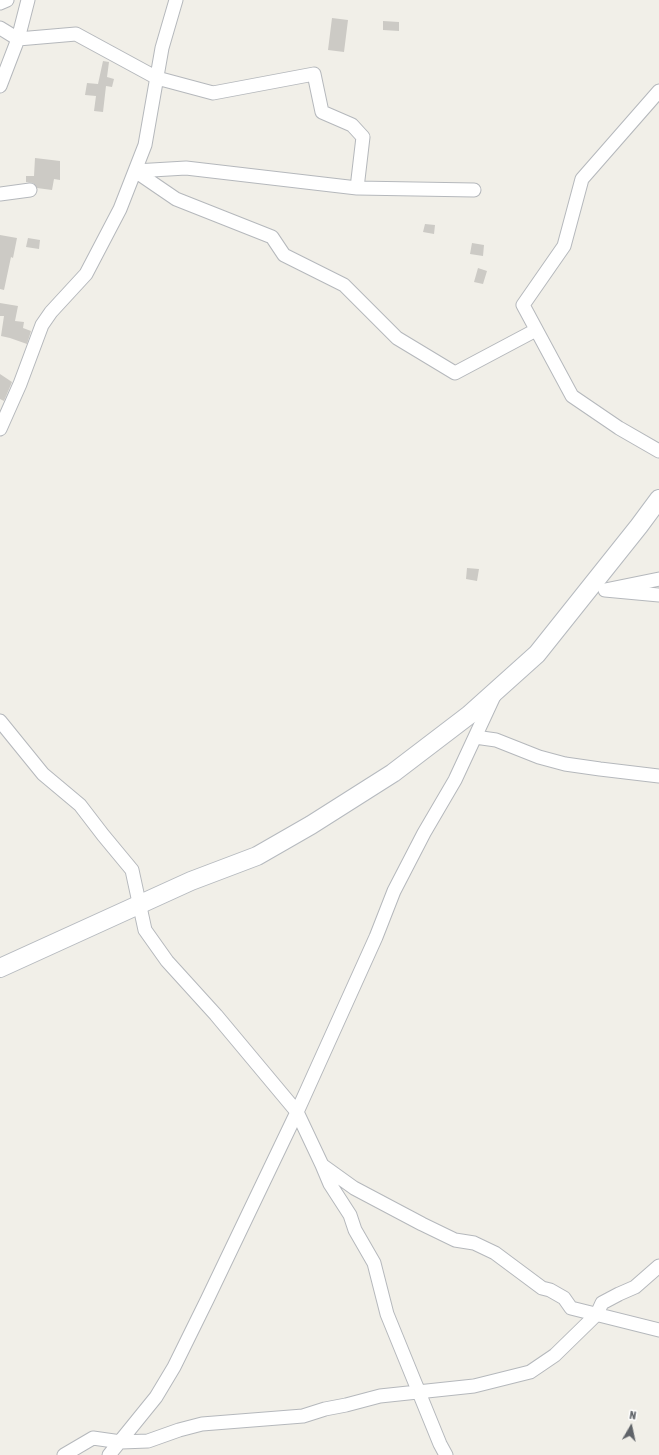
<!DOCTYPE html>
<html>
<head>
<meta charset="utf-8">
<style>
  body { margin:0 }
  #map { position:relative; width:659px; height:1455px; overflow:hidden; background:#f1efe8; font-family:"Asap Condensed",sans-serif }
  canvas { display:block }
  .north { position:absolute; left:611px; top:1407px; width:40px; height:40px; -webkit-text-stroke:3px #fff; paint-order:stroke; rotate:9deg; font-size:11px; font-weight:700; line-height:16px; text-align:center; color:#5f6368 }
  .north::after { content:''; display:block; margin:auto; width:14px; height:18px; background:#5f6368; clip-path:polygon(50% 0,100% 100%,50% 72%,0 100%) }
</style>
</head>
<body>
<div id="map">
<canvas width="659" height="1455"></canvas>
<div class="north">N</div>
</div>
<script>
const ctx = document.querySelector('canvas').getContext('2d');
ctx.lineJoin = 'round';
function fill(path, color) { ctx.fillStyle = color; ctx.fill(path, 'evenodd'); }
const shape = rows => new Path2D(rows.map(r => 'M' + r).join(''));
function strokePath(path, color, width, dash) { ctx.strokeStyle = color; ctx.lineWidth = width; ctx.lineCap = dash ? 'butt' : 'round'; ctx.setLineDash(dash || []); ctx.stroke(path); }
const building = shape([
  [332,18,348,20,344,52,328,50],
  [383,21,399,22,399,31,383,30],
  [103,61,109,62,107,77,114,79,112,87,106,86,103,112,94,111,96,96,85,95,87,83,98,84],
  [35,158,60,161,60,180,54,179,52,190,37,188,33,183,26,182,26,176,34,176],
  [425,224,435,225,434,234,423,232],
  [0,235,17,238,13,258,11,257,4,290,0,289],
  [28,238,40,240,39,249,26,247],
  [472,243,484,245,483,256,470,254],
  [478,268,487,271,483,284,474,282],
  [0,303,18,306,15,321,24,322,23,328,31,331,27,344,10,338,1,336,4,316,0,316],
  [0,374,12,382,4,401,0,399],
  [467,568,479,569,477,581,466,579]
]);
const street = shape([
  [0,3,7,0],
  [0,28,18,39,76,34,157,78,213,93,314,74,322,112,352,125,363,137,357,188],
  [0,86,18,39,28,0],
  [659,91,582,179,564,246,523,305,572,396,619,428,659,451],
  [135,171,176,199,272,237,284,255,344,285,397,338,455,373,536,330],
  [135,171,186,168,357,188,474,190],
  [0,194,30,190],
  [0,429,20,384,42,325,51,312,86,274,120,209,145,145,162,48,176,0],
  [659,579,605,590,659,595],
  [0,721,43,774,80,805,103,835,132,870,145,930,167,961,216,1015,297,1112,322,1165,354,1188,422,1224,455,1240,474,1243,495,1253,542,1288,550,1290,564,1298,571,1308,659,1330],
  [475,737,496,740,539,757,565,764,600,769,659,776],
  [322,1165,330,1184,350,1215,355,1230,374,1263,387,1314,440,1444,446,1455],
  [64,1455,93,1438,121,1442,148,1441,179,1430,202,1424,303,1416,325,1409,346,1405,380,1396,474,1386,530,1372,555,1355,597,1314,602,1303,619,1294,635,1287,659,1266],
  [109,1455,156,1397,174,1367,207,1300,297,1112,376,937,394,891,424,833,455,780,494,696]
]);
const secondary = shape([
  [0,968,191,881,257,856,311,825,393,773,469,715,537,654,639,526,659,499]
]);
fill(building, '#cccac5');
strokePath(street, '#b5b8bc', 15);
strokePath(secondary, '#b6babf', 20);
strokePath(street, '#fff', 13);
strokePath(secondary, '#fff', 18);
</script>
</body>
</html>
